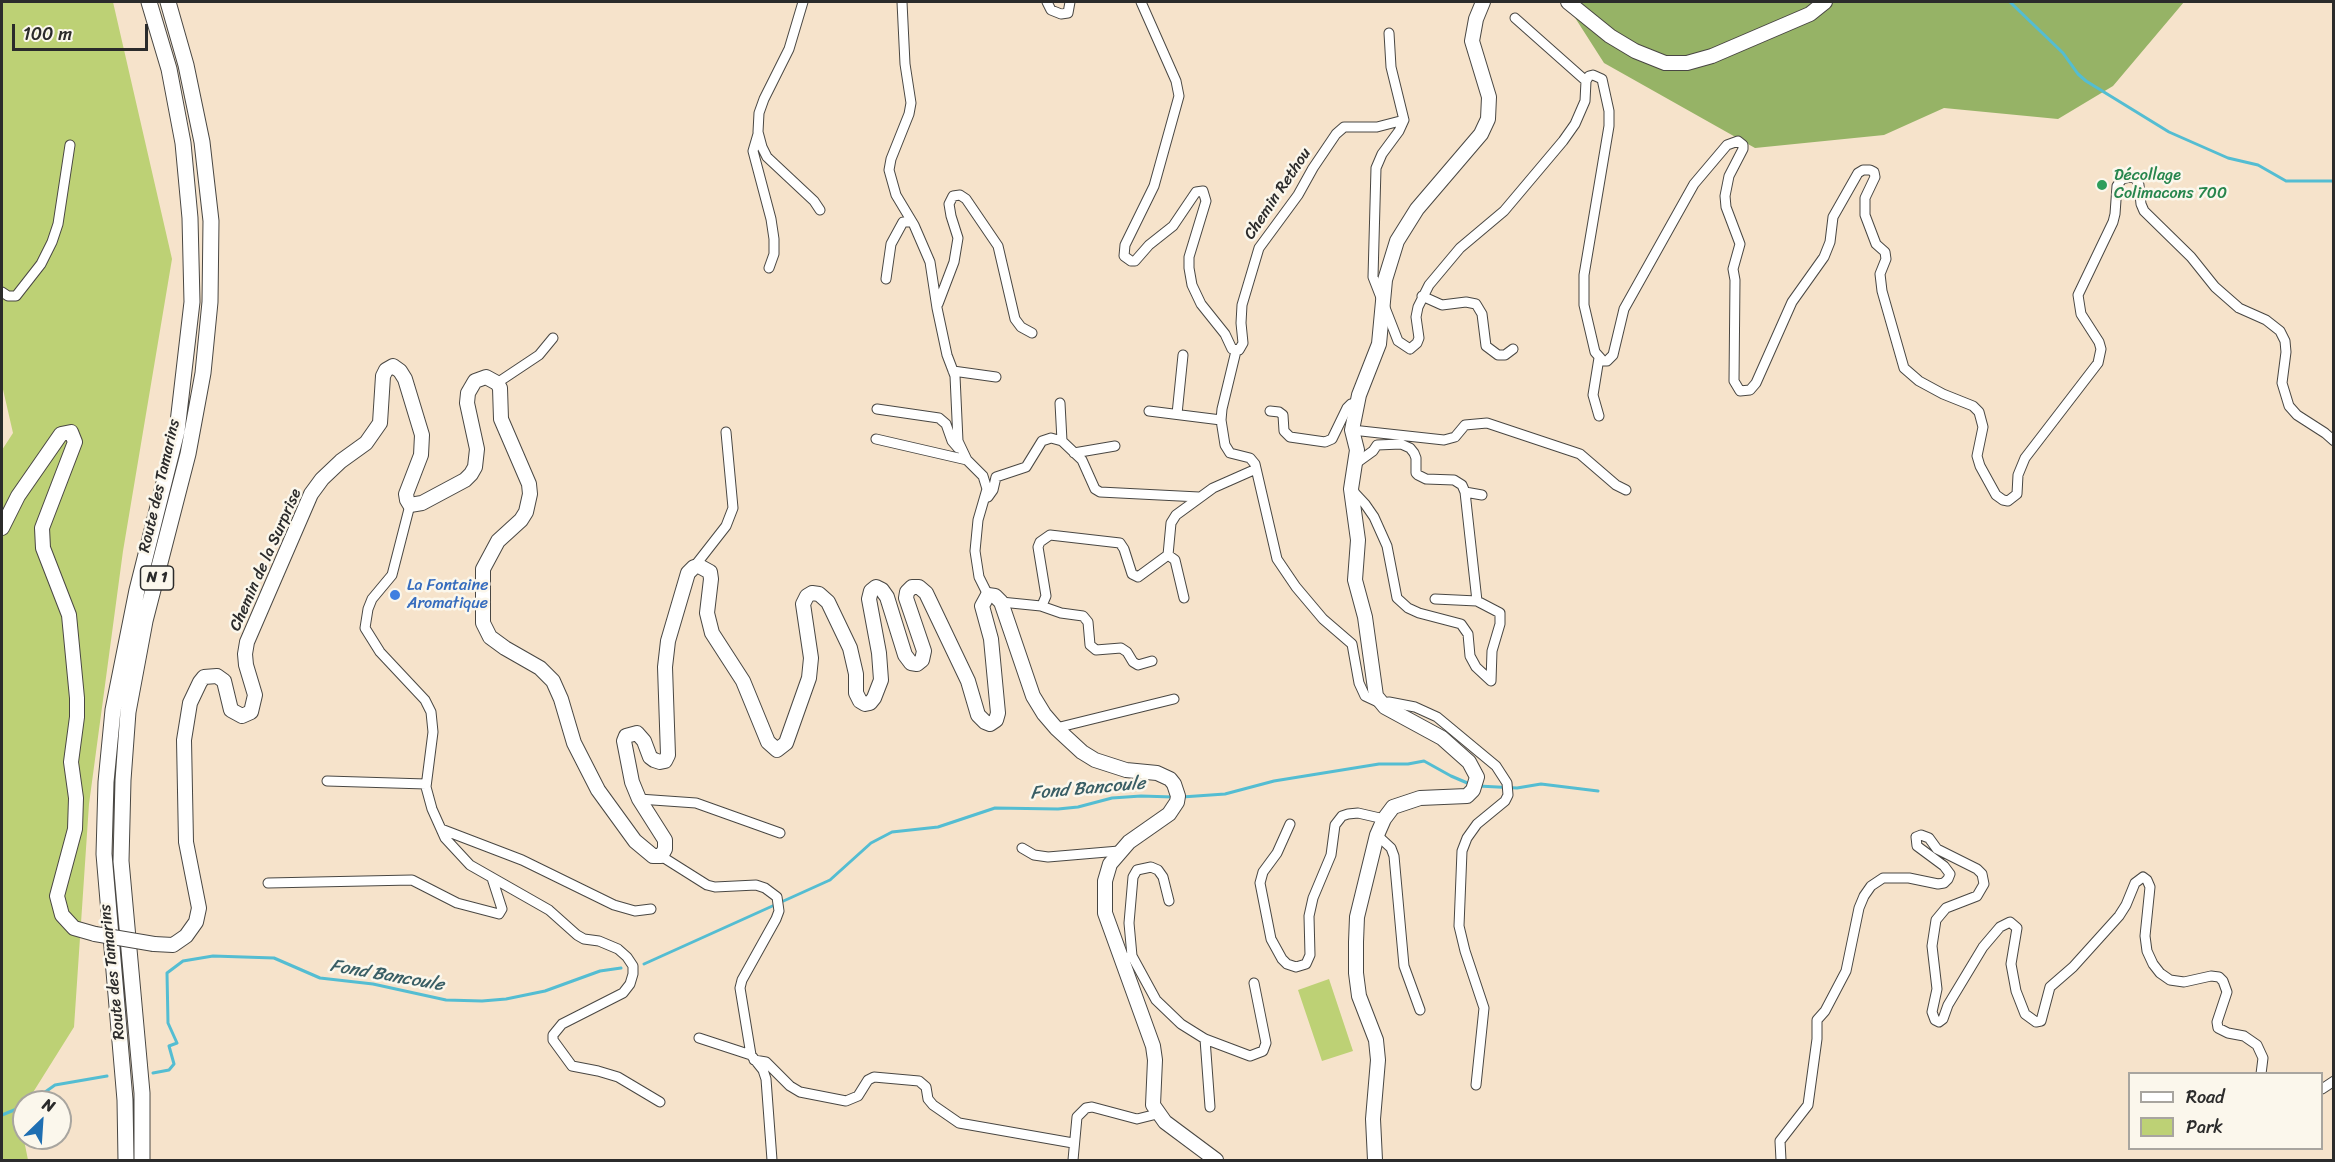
<!DOCTYPE html>
<html>
<head>
<meta charset="utf-8">
<style>
  body { margin:0 }
  #map { position:relative; width:2335px; height:1162px; overflow:hidden; background:#f6e3cb; font-family:Sriracha,sans-serif }
  canvas { display:block }
  .frame { position:absolute; inset:0; border:3px solid #2b2b2b; pointer-events:none }
  .legend { position:absolute; left:2128px; top:1072px; width:195px; height:78px; box-sizing:border-box; background:#fbf7ec; border:2px solid #a8a59f; margin:0; padding:8px 10px; list-style:none; font-size:18px; color:#2b2b2b }
  .legend li { display:flex; align-items:center; gap:12px; height:30px }
  .legend b { width:30px; border:2px solid #a8a59f }
  .north { position:absolute; left:12px; top:1090px; width:60px; height:60px; box-sizing:border-box; background:#fbf7ec; border:2px solid #a8a59f; border-radius:50%; rotate:25deg; font-size:16px; font-weight:700; line-height:24px; text-align:center; color:#2b2b2b }
  .north::after { content:''; display:block; margin:auto; width:21px; height:27px; background:#1f6fb2; clip-path:polygon(50% 0,100% 100%,50% 72%,0 100%) }
  .scale { position:absolute; left:12px; top:24px; width:136px; height:27px; box-sizing:border-box; border:3px solid #2b2b2b; border-top:0; padding-left:8px; font-size:18px; line-height:21px; white-space:nowrap; color:#2b2b2b; -webkit-text-stroke:4px #fbf7ec; paint-order:stroke }
</style>
</head>
<body>
<div id="map">
<canvas width="2335" height="1162"></canvas>
<div class="frame"></div>
<ul class="legend">
<li><b style="height:8px;background:#fff"></b>Road</li>
<li><b style="height:16px;background:#bdd175"></b>Park</li>
</ul>
<div class="north">N</div>
<div class="scale">100 m</div>
</div>
<script>
const ctx = document.querySelector('canvas').getContext('2d');
ctx.lineJoin = 'round';
function fill(path, color) { ctx.fillStyle = color; ctx.fill(path, 'evenodd'); }
const shape = rows => new Path2D(rows.map(r => 'M' + r).join(''));
function strokePath(path, color, width, dash) { ctx.strokeStyle = color; ctx.lineWidth = width; ctx.lineCap = dash ? 'butt' : 'round'; ctx.setLineDash(dash || []); ctx.stroke(path); }
function label(font, color, halo, rows, align = 'center') {
  ctx.font = font + ' Sriracha,sans-serif'; ctx.lineWidth = 5; ctx.setLineDash([]); ctx.textBaseline = 'middle'; ctx.strokeStyle = halo; ctx.fillStyle = color; for (const [text, x, y, turn = 0] of rows) {
    ctx.save(); ctx.translate(x, y); ctx.rotate((+turn || 0) * Math.PI / 180); ctx.textAlign = isNaN(turn) ? turn : align; if (halo) ctx.strokeText(text, 0, 0); ctx.fillText(text, 0, 0); ctx.restore();
  }
}
const green = shape([
  [2,2,113,2,172,259,123,551,89,804,74,1027,27,1102,24,1102,24,1107,19,1115,28,1160,2,1160,2,450,13,433,2,385],
  [1329,979,1353,1051,1322,1061,1298,990]
]);
const forest = shape([
  [1565,2,2184,2,2113,86,2058,119,1944,108,1884,135,1755,148,1604,63]
]);
const stream = shape([
  [2010,2,2063,53,2078,74,2086,81,2169,132,2228,158,2258,165,2286,181,2334,181],
  [1478,786,1517,788,1541,784,1598,791],
  [1182,797,1225,794,1274,781,1379,764,1408,764,1424,761,1451,776,1472,785],
  [644,964,830,880,871,843,892,832,938,827,995,808,1058,809,1078,807,1112,798,1141,796,1173,797],
  [153,1073,169,1070,174,1064,169,1046,177,1043,168,1023,167,973,183,961,213,956,274,958,320,978,373,984,446,1000,482,1001,506,999,545,991,600,971,621,968],
  [31,1102,55,1085,107,1076],
  [2,1115,24,1106]
]);
const minor = shape([
  [803,2,789,49,764,99,759,113,758,132,762,147,767,157,814,201,820,210],
  [902,2,905,64,911,103,909,114,891,159,889,170,896,195,914,225,930,262,937,308,947,355,955,376,958,441,967,460,983,476,987,489,978,520,975,551,979,577,988,595],
  [1047,2,1051,10,1061,14,1068,13,1070,2],
  [1141,2,1176,81,1179,96,1154,186,1125,245,1124,256,1131,261,1135,261,1149,245,1173,226,1196,192,1203,191,1206,201,1189,257,1189,268,1192,285,1201,304,1225,334,1232,349,1239,350,1243,343,1241,323,1242,305,1259,248,1298,195,1313,168,1336,134,1344,127,1377,127,1404,120],
  [1515,18,1586,81],
  [1389,33,1391,67,1404,120,1399,131,1382,154,1376,168,1373,277,1398,341,1410,349,1417,343,1419,338,1416,317,1418,307,1429,285,1460,248,1504,211,1563,141,1575,124,1585,101,1586,81,1589,76,1593,75,1602,79,1609,111,1609,126,1584,275,1584,305,1595,352,1603,361,1607,361,1613,355,1624,309,1694,184,1727,145,1738,141,1743,145,1743,149,1729,176,1725,196,1726,207,1740,244,1733,269,1735,280,1734,381,1740,391,1750,390,1756,383,1792,302,1824,257,1830,242,1833,217,1858,173,1863,170,1870,170,1874,172,1875,177,1865,198,1865,215,1876,244,1885,252,1886,259,1880,274,1882,291,1904,368,1919,381,1943,394,1973,406,1979,412,1983,427,1977,456,1980,466,1996,495,2003,500,2008,501,2017,494,2018,475,2025,458,2098,363,2101,349,2099,342,2081,314,2078,295,2113,222,2115,214,2117,186,2122,179,2131,177,2136,179,2139,185,2141,204,2144,211,2191,257,2215,287,2239,308,2266,320,2280,331,2285,341,2286,352,2282,383,2289,406,2297,415,2325,433,2334,441],
  [758,134,753,151,771,219,774,239,774,254,769,268],
  [886,279,891,244,903,222,911,222],
  [2,292,8,296,16,296,41,264,52,242,58,224,70,145],
  [1422,296,1442,305,1466,302,1476,304,1482,314,1486,346,1498,355,1505,355,1513,349],
  [938,304,954,262,958,238,951,216,949,204,953,196,960,195,966,199,998,246,1015,319,1021,327,1032,333],
  [1236,351,1222,409,1221,420,1225,445,1230,453,1250,458,1255,464,1277,559,1296,587,1323,619,1352,644,1359,683,1365,696,1380,703,1389,702,1415,707,1437,717,1496,766,1507,783,1508,795,1505,801,1477,824,1467,838,1462,851,1459,926,1465,951,1484,1008,1476,1085],
  [1599,358,1593,395,1599,416],
  [953,371,996,377],
  [497,383,539,355,553,338],
  [1060,403,1062,441],
  [877,409,939,418,946,424,952,441,958,448],
  [1149,411,1221,420],
  [1270,411,1279,412,1283,415,1284,431,1290,437,1325,442,1332,439,1347,408,1351,404,1357,403],
  [1177,414,1183,355],
  [1352,430,1444,440,1455,437,1465,425,1487,423,1580,454,1616,485,1626,490],
  [876,439,967,460],
  [1074,453,1115,446],
  [1355,464,1373,451,1377,445,1401,444,1410,448,1414,453,1416,458,1416,473,1418,475,1426,479,1454,480,1462,485,1465,492],
  [1351,489,1365,504,1374,517,1387,546,1397,598,1408,608,1419,613,1461,624,1468,634,1470,656,1476,667,1491,681,1492,651,1500,624,1500,613,1477,601,1465,492,1482,495],
  [988,497,993,490,996,477,1026,467,1042,441,1051,438,1062,441,1082,460,1095,489,1100,492,1199,497],
  [410,505,392,575,372,599,368,609,365,628,380,652,425,700,431,712,433,732,426,787,432,809,445,838,470,865,549,910,577,935,584,939,599,941,618,949,627,957,633,966,633,974,630,984,623,993,562,1024,553,1035,553,1040,572,1066,598,1071,618,1077,660,1102],
  [1168,555,1175,560,1184,598],
  [694,567,726,526,733,508,726,432],
  [1435,599,1477,601],
  [1001,602,1041,606,1043,603,1046,596,1038,547,1040,542,1050,535,1120,543,1124,549,1132,574,1138,577,1168,555,1171,523,1176,515,1213,488,1256,469],
  [1041,606,1061,613,1083,616,1088,622,1090,645,1096,650,1121,648,1127,652,1133,662,1138,665,1152,661],
  [1056,728,1174,699],
  [327,781,426,784],
  [639,799,696,803,780,833],
  [1290,824,1277,853,1263,872,1260,883,1271,939,1282,959,1287,964,1296,967,1306,964,1310,955,1309,916,1313,898,1331,855,1335,825,1342,816,1348,814,1358,813,1384,819],
  [441,829,522,860,614,905,635,911,651,909],
  [1377,835,1391,848,1394,856,1404,966,1420,1010],
  [1022,848,1034,855,1048,857,1119,851],
  [661,856,707,885,715,887,756,885,765,888,777,897,779,911,776,919,742,980,740,988,751,1055,763,1070,766,1079,772,1160],
  [268,883,412,880,457,903,499,914,502,909,492,878],
  [1132,956,1129,923,1133,877,1137,870,1151,867,1158,870,1163,877,1169,901],
  [1122,959,1132,956,1156,1000,1181,1024,1205,1039,1250,1056,1263,1051,1266,1043,1254,983],
  [699,1038,751,1055],
  [1205,1039,1210,1107],
  [754,1060,766,1062,790,1086,800,1092,846,1101,858,1096,868,1080,874,1077,919,1081,926,1087,928,1099,933,1105,959,1123,1073,1143],
  [2322,1089,2334,1081],
  [1073,1160,1077,1117,1086,1108,1092,1107,1137,1119,1157,1114],
  [1781,1160,1780,1141,1808,1105,1817,1039,1817,1020,1825,1011,1846,971,1859,908,1864,896,1871,886,1883,878,1909,878,1938,884,1944,883,1948,879,1950,874,1944,866,1917,846,1916,837,1921,835,1929,838,1937,849,1977,869,1982,874,1984,884,1977,896,1946,908,1936,920,1932,946,1937,989,1932,1012,1935,1020,1939,1022,1943,1019,1948,1005,1983,947,2000,927,2010,922,2017,928,2011,964,2016,991,2025,1014,2036,1022,2041,1021,2050,987,2073,967,2119,916,2126,905,2135,883,2143,877,2147,880,2150,887,2145,936,2147,951,2153,964,2160,973,2170,980,2184,982,2211,976,2219,977,2223,981,2227,992,2217,1022,2218,1028,2228,1033,2244,1036,2257,1045,2263,1058,2261,1074]
]);
const secondary = shape([
  [1568,2,1610,36,1635,51,1665,63,1687,63,1712,56,1810,14,1825,2],
  [2,528,18,496,61,434,71,432,75,442,42,528,43,548,69,615,77,698,77,717,71,762,76,798,75,829,57,896,62,915,74,928,95,934],
  [154,944,173,945,186,936,196,922,199,908,186,842,184,740,190,703,200,682,204,677,217,676,224,681,231,710,242,716,251,712,255,695,246,665,245,654,247,642,311,494,322,479,341,461,366,443,380,423,383,376,386,370,393,366,400,371,405,379,422,435,421,455,406,494,407,500,410,505,422,503,465,480,471,474,475,467,477,449,467,403,468,393,475,381,486,377,497,383,500,388,501,419,529,484,530,494,526,512,521,520,498,541,483,569,483,623,490,637,505,648,540,668,553,681,561,699,574,743,598,790,635,841,653,856,661,856,665,849,665,840,639,799,632,782,624,741,626,736,637,733,644,741,650,757,654,760,660,762,665,761,668,755,665,667,668,641,688,573,694,567,699,566,710,572,711,579,707,613,712,633,743,681,768,742,777,750,786,743,809,678,811,658,803,604,807,596,812,593,819,594,828,602,850,648,856,674,856,693,860,701,865,704,870,703,874,698,881,680,879,653,869,599,871,591,876,587,882,590,887,597,905,655,911,663,917,664,922,660,924,651,906,598,907,592,912,587,919,587,926,593,968,681,978,715,985,722,990,724,996,720,998,713,991,639,982,606,988,595,995,596,1001,602,1033,696,1044,714,1056,728,1082,752,1095,760,1126,770,1157,773,1170,779,1174,784,1178,796,1177,802,1169,814,1129,842,1110,864,1105,881,1105,913,1153,1046,1155,1060,1153,1105,1165,1122,1216,1160],
  [1375,1160,1373,1119,1378,1060,1376,1040,1359,996,1356,973,1356,942,1357,917,1377,835,1384,819,1393,807,1420,798,1467,796,1473,790,1477,777,1469,762,1442,738,1385,707,1376,696,1365,617,1355,580,1358,540,1351,489,1357,450,1352,430,1359,395,1379,344,1385,280,1397,241,1417,209,1481,134,1488,119,1489,97,1472,41,1476,19,1483,2]
]);
const trunk = shape([
  [126,1160,125,1100,104,854,106,782,113,710,137,590,177,431,192,302,190,218,183,143,169,69,149,2],
  [142,1160,142,1093,121,861,123,780,128,712,145,621,188,454,203,373,210,302,211,221,202,142,186,65,168,2]
]);
const secondaryBridge = shape([
  [95,934,154,944]
]);
const markers = [
  [2102,185,6,"#2e9e5b"],
  [395,595,6,"#3f7fe0"]
];
const shields = [
  [157,578,33]
];
const shieldNames = [
  ["N 1",157,578]
];
const leisureNames = [
  ["Décollage",2114,176],
  ["Colimacons 700",2114,194]
];
const streetNames = [
  ["Chemin Rethou",1278,194,-56],
  ["Route des Tamarins",160,486,-77],
  ["Chemin de la Surprise",266,560,-66],
  ["Route des Tamarins",113,972,-96]
];
const shopNames = [
  ["La Fontaine",407,586],
  ["Aromatique",407,604]
];
const waterNames = [
  ["Fond Bancoule",1088,789,-5],
  ["Fond Bancoule",387,976,10]
];
fill(green, '#bdd175');
fill(forest, '#96b366');
strokePath(stream, '#54bdd2', 3);
strokePath(minor, '#494743', 11);
strokePath(secondary, '#494743', 16);
strokePath(trunk, '#494743', 17);
strokePath(minor, '#fff', 9);
strokePath(secondary, '#fff', 14);
strokePath(trunk, '#fff', 15);
strokePath(secondaryBridge, '#494743', 16, []);
strokePath(secondaryBridge, '#fff', 14);
for (const [x, y, r, color] of markers) { const dot = new Path2D(); dot.arc(x, y, r, 0, 2 * Math.PI); ctx.fillStyle = color; ctx.fill(dot); strokePath(dot, '#fbf7ec', 2); }
for (const [x, y, w] of shields) { const box = new Path2D(); box.roundRect(x - w / 2, y - 12, w, 24, 4.5); ctx.fillStyle = '#fbf7ec'; ctx.fill(box); strokePath(box, '#2b2b2b', 1.5); }
label('bold 15px', '#2b2b2b', null, shieldNames);
label('16px', '#27864d', '#fbf7ec', leisureNames, 'left');
label('16px', '#2b2b2b', '#fbf7ec', streetNames);
label('16px', '#366cbe', '#fbf7ec', shopNames, 'left');
label('italic 18px', '#395e65', '#fbf7ec', waterNames);
</script>
</body>
</html>
